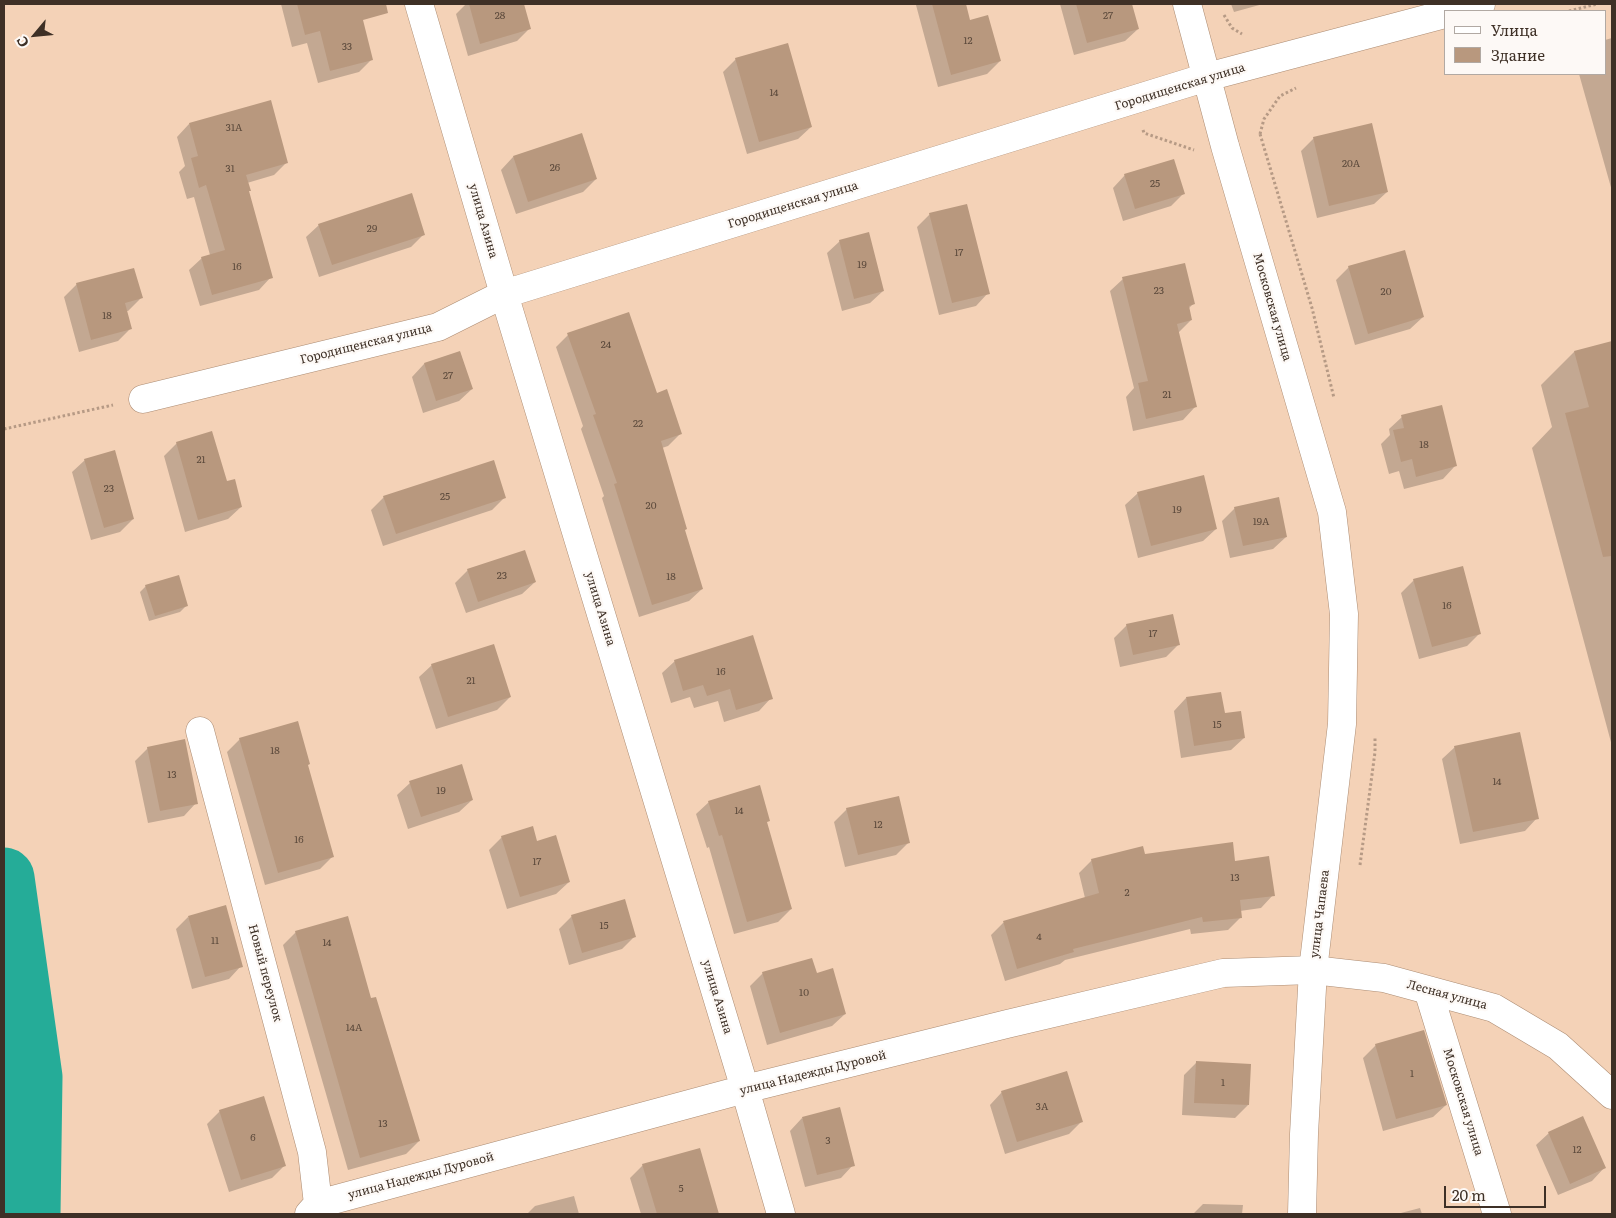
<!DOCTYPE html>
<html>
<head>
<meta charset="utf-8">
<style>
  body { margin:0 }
  #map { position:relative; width:1616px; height:1218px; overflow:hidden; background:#f4d2b7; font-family:Literata,serif }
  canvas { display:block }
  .frame { position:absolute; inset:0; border:5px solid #3e3026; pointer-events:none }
  .legend { position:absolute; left:1444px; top:10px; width:162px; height:65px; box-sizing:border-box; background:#fdf9f6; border:1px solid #b1a9a3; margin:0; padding:6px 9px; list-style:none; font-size:15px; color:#3e3026 }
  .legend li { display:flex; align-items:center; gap:10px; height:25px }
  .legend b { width:25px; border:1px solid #b1a9a3 }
  .north { position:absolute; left:10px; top:10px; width:50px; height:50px; -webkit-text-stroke:4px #fdf9f6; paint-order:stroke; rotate:242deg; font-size:14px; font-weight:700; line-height:20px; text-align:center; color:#3e3026 }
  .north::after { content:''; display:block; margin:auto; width:18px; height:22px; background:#3e3026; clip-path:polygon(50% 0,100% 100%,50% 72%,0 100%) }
  .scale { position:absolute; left:1444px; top:1186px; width:102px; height:22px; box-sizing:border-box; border:2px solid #3e3026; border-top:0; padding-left:6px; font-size:15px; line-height:18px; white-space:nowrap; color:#3e3026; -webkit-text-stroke:4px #fdf9f6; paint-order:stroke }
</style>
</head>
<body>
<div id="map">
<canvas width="1616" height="1218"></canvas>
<div class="frame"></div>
<ul class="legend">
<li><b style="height:6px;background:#fff"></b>Улица</li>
<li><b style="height:14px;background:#b8987e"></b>Здание</li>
</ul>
<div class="north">С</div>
<div class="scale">20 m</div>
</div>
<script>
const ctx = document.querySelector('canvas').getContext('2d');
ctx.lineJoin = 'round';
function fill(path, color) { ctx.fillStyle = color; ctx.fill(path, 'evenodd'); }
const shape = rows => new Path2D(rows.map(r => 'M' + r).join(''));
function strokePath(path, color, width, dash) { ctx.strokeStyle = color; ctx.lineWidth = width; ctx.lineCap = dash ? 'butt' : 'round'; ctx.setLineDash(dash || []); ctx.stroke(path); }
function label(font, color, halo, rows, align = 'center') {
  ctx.font = font + ' Literata,serif'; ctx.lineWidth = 4.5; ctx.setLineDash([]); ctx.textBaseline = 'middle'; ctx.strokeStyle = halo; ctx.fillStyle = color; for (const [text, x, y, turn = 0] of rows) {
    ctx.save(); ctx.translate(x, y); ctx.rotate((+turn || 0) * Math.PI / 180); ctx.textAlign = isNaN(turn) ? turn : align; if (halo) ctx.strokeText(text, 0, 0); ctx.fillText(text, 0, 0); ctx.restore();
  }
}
const shadow = shape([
  [281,4,357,4,372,59,359,72,318,83,307,43,292,47],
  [466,4,523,4,530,28,517,41,468,56,456,14],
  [918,4,964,4,969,22,1000,61,987,74,938,87,916,5],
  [1060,4,1131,4,1138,29,1125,41,1074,55],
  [1231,4,1263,4,1234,12],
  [1612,38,1612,191,1579,74,1605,74,1605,40],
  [736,59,811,127,798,139,747,154,723,72],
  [189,124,287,162,274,175,247,183,248,192,271,277,259,290,200,306,189,270,202,258,210,255,194,197,187,199,179,172,185,166,177,137],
  [1314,138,1387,192,1374,204,1317,218,1301,151],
  [513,157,596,179,583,192,516,214,501,170],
  [1125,175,1184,193,1171,206,1123,221,1113,188],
  [930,214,988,293,976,306,939,315,917,227],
  [319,225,423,235,411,247,319,277,306,237],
  [840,241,883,291,870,303,842,311,827,253],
  [1349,267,1423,317,1410,329,1355,345,1336,280],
  [1123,279,1193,304,1188,309,1191,320,1178,333,1195,407,1183,420,1133,431,1126,397,1134,388,1110,291],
  [77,284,141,298,128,311,126,311,131,328,118,341,79,352,64,297],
  [568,335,656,394,681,433,668,446,662,448,684,531,702,589,689,601,639,617,602,498,604,496,581,429,583,426,556,347],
  [1612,342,1612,746,1532,448,1552,427,1541,385,1574,352],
  [460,352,472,389,459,401,423,413,412,377,424,364],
  [1402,417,1455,466,1443,479,1404,489,1399,471,1389,474,1381,444,1390,435,1389,429],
  [177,443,226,483,241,507,228,519,185,532,164,456],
  [85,460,133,519,120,532,91,540,72,472],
  [1138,493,1216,529,1203,541,1138,558,1125,505],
  [384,497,505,497,492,510,383,546,371,510],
  [1235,508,1286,537,1273,549,1230,558,1222,521],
  [468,570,535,582,522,594,466,613,455,583],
  [1414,580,1480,633,1467,646,1419,659,1401,593],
  [146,586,186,606,180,612,149,621,140,592],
  [1127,625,1178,645,1166,657,1120,667,1114,638],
  [675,661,771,698,759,711,724,722,718,701,694,708,690,697,671,703,662,673],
  [432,665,510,697,497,710,436,729,419,677],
  [1186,698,1244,738,1231,750,1181,758,1174,711],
  [240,739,306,766,332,857,320,869,265,885,227,752],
  [1455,747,1537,818,1525,831,1460,844,1442,759],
  [148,748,196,803,184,816,148,823,135,761],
  [410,783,472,800,459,812,408,829,397,795],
  [709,802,766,823,791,909,778,922,734,934,709,847,707,848,696,814],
  [847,809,909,842,896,855,845,867,834,822],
  [502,837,537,843,569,882,556,894,507,909,489,850],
  [1144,855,1234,862,1273,895,1261,908,1240,911,1241,917,1228,930,1191,934,1190,929,1065,960,1060,964,1005,981,991,935,1003,923,1085,898,1079,873,1092,860],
  [572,916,635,936,622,949,569,965,559,929],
  [188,917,241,966,229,979,192,989,176,929],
  [296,932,370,1000,419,1141,406,1154,348,1170,283,945],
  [763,973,816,974,845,1014,832,1026,767,1045,750,986],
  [1376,1045,1446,1105,1433,1117,1383,1131,1363,1058],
  [1196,1063,1248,1105,1235,1118,1182,1115,1184,1075],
  [1002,1092,1081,1122,1069,1134,1005,1154,990,1105],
  [220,1111,284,1166,272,1178,229,1192,207,1124],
  [802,1118,853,1165,841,1178,805,1187,790,1131],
  [1549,1133,1604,1168,1592,1181,1558,1195,1536,1145],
  [699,1149,718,1214,641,1214,630,1178,643,1165],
  [574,1196,579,1214,527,1214,535,1206],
  [1203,1204,1243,1205,1242,1214,1193,1214],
  [1420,1208,1422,1214,1397,1214]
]);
const river = shape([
  [4,878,32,1077,30,1214]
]);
const building = shape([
  [297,4,386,4,388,13,363,20,373,60,330,71,320,31,305,35],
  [469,4,524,4,531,29,480,44],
  [932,4,966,4,970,20,988,15,1001,61,951,75],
  [1076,4,1132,4,1139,29,1087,43],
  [788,43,812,127,759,142,735,58],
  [271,100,288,163,246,175,251,191,249,191,273,278,212,295,201,257,225,250,206,185,199,188,191,158,198,156,189,123],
  [1372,123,1388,192,1329,206,1313,137],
  [582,133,597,179,528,202,513,156],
  [1174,159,1185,194,1135,209,1124,174],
  [412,193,425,235,332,265,318,224],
  [967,204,990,294,952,303,929,213],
  [869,232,884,291,854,299,839,240],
  [1405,250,1424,317,1368,334,1348,266],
  [1185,263,1195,304,1189,306,1192,320,1177,324,1197,407,1146,419,1138,383,1148,381,1122,277],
  [134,268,143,298,125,303,132,329,91,340,76,283],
  [629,312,657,393,667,389,682,434,661,441,687,529,685,530,703,589,652,605,614,484,617,483,593,415,596,414,567,333],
  [1612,341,1612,556,1603,557,1565,413,1589,407,1574,351],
  [460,351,473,389,436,401,424,363],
  [1442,405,1457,466,1416,477,1412,459,1401,462,1393,430,1404,428,1401,415],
  [212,431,227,481,235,479,242,507,198,520,176,442],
  [115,450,134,519,104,528,84,459],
  [494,460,506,498,396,534,383,496],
  [1204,475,1217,529,1151,546,1137,492],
  [1279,497,1287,537,1243,546,1234,507],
  [525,550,536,582,478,602,467,569],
  [1463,566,1481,634,1432,647,1413,579],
  [179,575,188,606,155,616,145,585],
  [1173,614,1180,645,1133,655,1126,624],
  [753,635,773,699,736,710,730,689,707,696,703,685,683,691,674,660],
  [494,644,511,697,448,717,431,664],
  [1221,692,1225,713,1241,711,1245,738,1194,746,1186,697],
  [298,721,310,764,308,765,334,857,278,873,239,738],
  [1520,732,1539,819,1473,832,1454,746],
  [185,739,198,804,160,811,147,747],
  [462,764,473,800,421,817,409,781],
  [760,785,770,821,767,822,792,909,747,922,722,835,719,836,708,801],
  [899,796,910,843,858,855,846,808],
  [533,826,537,841,556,835,570,882,520,897,501,836],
  [1233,842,1235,861,1269,856,1275,896,1240,900,1242,918,1203,922,1202,917,1073,949,1074,952,1017,969,1003,921,1099,893,1091,859,1143,846,1145,854],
  [625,899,636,937,582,953,571,915],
  [226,905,243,967,205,977,188,916],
  [348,916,371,998,376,997,420,1141,360,1158,295,931],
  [812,958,817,973,833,968,846,1014,780,1033,762,972],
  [1424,1030,1447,1105,1396,1119,1375,1044],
  [1196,1061,1251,1064,1249,1105,1194,1103],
  [1067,1071,1083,1122,1017,1142,1001,1091],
  [264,1096,286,1166,241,1180,219,1110],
  [840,1107,855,1166,817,1175,802,1117],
  [1583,1116,1606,1168,1570,1184,1548,1132],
  [700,1148,719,1214,657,1214,642,1164]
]);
const path = shape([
  [1569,11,1597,4],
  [1224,15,1232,28,1242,34],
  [1143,130,1144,133,1194,150],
  [1260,134,1312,308,1334,398],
  [1260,134,1264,119,1280,96,1296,88],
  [4,429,113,405],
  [1360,865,1375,752,1375,737]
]);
const street = shape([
  [419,4,504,294,745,1089,781,1214],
  [143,399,438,327,504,294,1207,77],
  [200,731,312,1152,318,1204,309,1214],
  [1428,990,1497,1214],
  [318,1204,745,1089,1007,1024,1223,973,1313,970,1384,978,1494,1008,1558,1046,1612,1095]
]);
const secondary = shape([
  [1187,4,1225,146,1332,512,1344,614,1342,724,1313,970,1304,1134,1302,1214],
  [1453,11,1481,4],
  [1207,77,1445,14]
]);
const numberNames = [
  ["28",500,16],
  ["27",1108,16],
  ["12",968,41],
  ["33",347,47],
  ["14",774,93],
  ["31А",234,128],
  ["20А",1351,164],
  ["26",555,168],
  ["31",230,169],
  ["25",1155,184],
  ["29",372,229],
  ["17",959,253],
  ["19",862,265],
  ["16",237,267],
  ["23",1159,291],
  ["20",1386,292],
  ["18",107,316],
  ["24",606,345],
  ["27",448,376],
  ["21",1167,395],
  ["22",638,424],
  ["18",1424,445],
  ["21",201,460],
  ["23",109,489],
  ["25",445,497],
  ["20",651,506],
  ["19",1177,510],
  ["19А",1261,522],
  ["23",502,576],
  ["18",671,577],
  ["16",1447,606],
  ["17",1153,634],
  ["16",721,672],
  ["21",471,681],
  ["15",1217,725],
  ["18",275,751],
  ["13",172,775],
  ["14",1497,782],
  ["19",441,791],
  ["14",739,811],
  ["12",878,825],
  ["16",299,840],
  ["17",537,862],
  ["13",1235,878],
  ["2",1127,893],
  ["15",604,926],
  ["4",1039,937],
  ["11",215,941],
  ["14",327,943],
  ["10",804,993],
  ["14А",354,1028],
  ["1",1412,1074],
  ["1",1223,1083],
  ["3А",1042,1107],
  ["13",383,1124],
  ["6",253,1138],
  ["3",828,1141],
  ["12",1577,1150],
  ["5",681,1189]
];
const streetNames = [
  ["Городищенская улица",1180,87,-17],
  ["Городищенская улица",793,205,-17],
  ["улица Азина",483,221,74],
  ["Московская улица",1272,307,74],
  ["Городищенская улица",366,344,-14],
  ["улица Азина",600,609,73],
  ["улица Чапаева",1320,914,-83],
  ["Новый переулок",265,973,75],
  ["Лесная улица",1447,995,15],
  ["улица Азина",717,997,73],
  ["улица Надежды Дуровой",813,1073,-14],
  ["Московская улица",1463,1102,73],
  ["улица Надежды Дуровой",421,1176,-15]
];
fill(shadow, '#0003');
strokePath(river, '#25ac98', 61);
fill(building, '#b8987e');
strokePath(street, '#ac8c73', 29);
strokePath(secondary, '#ac8c73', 29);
strokePath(path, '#b69a85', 3, [2.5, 2.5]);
strokePath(street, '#fff', 28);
strokePath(secondary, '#fff', 28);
label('10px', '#5c4a3c', null, numberNames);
label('12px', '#3e3026', '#fdf9f6', streetNames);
</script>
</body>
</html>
